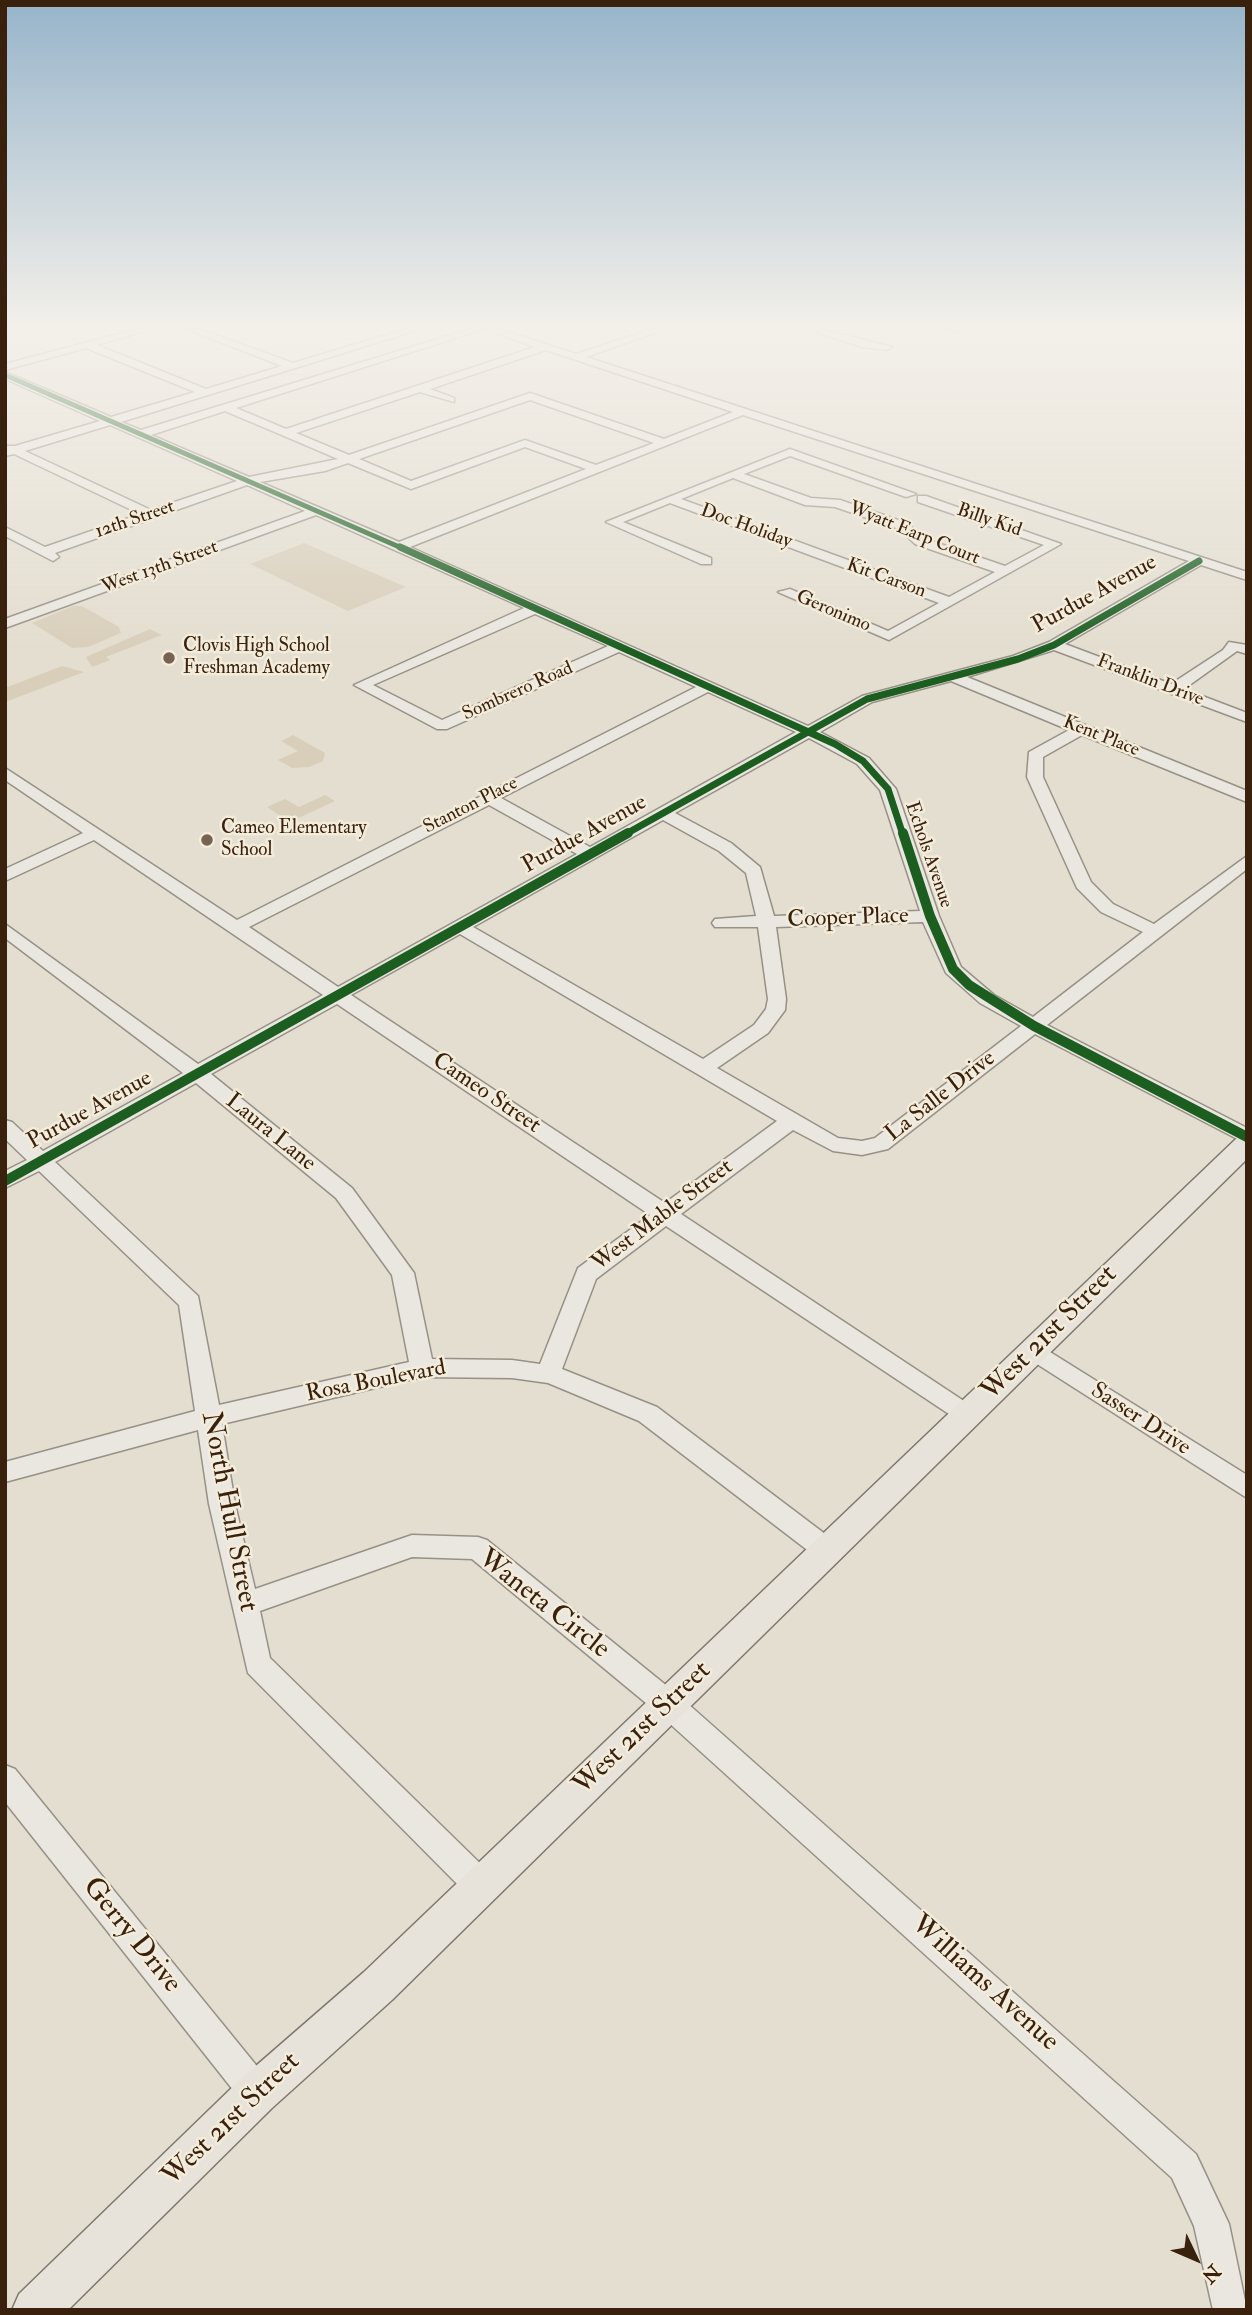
<!DOCTYPE html>
<html>
<head>
<meta charset="utf-8">
<style>
  body { margin:0 }
  #map { position:relative; width:1252px; height:2315px; overflow:hidden; background:#e4ded0; font-family:"IM FELL Double Pica",serif }
  canvas { display:block }
  .frame { position:absolute; inset:0; border:7px solid #3a210d; pointer-events:none }
  .north { position:absolute; left:1161px; top:2224px; width:70px; height:70px; -webkit-text-stroke:5px #f3ecdb; paint-order:stroke; rotate:134deg; font-size:19px; font-weight:700; line-height:28px; text-align:center; color:#3a210d }
  .north::after { content:''; display:block; margin:auto; width:24px; height:32px; background:#3a210d; clip-path:polygon(50% 0,100% 100%,50% 72%,0 100%) }
</style>
</head>
<body>
<div id="map">
<canvas width="1252" height="2315"></canvas>
<div class="frame"></div>
<div class="north">N</div>
</div>
<script>
const ctx = document.querySelector('canvas').getContext('2d');
ctx.lineJoin = 'round';
function fill(path, color) { ctx.fillStyle = color; ctx.fill(path, 'evenodd'); }
const shape = rows => new Path2D(rows.map(r => 'M' + r).join(''));
function strokePath(path, color, width, dash) { ctx.strokeStyle = color; ctx.lineWidth = width; ctx.lineCap = dash ? 'butt' : 'round'; ctx.setLineDash(dash || []); ctx.stroke(path); }
function label(font, color, halo, rows, align = 'center') {
  ctx.font = font + ' "IM FELL Double Pica",serif'; ctx.lineWidth = 5; ctx.setLineDash([]); ctx.textBaseline = 'middle'; ctx.strokeStyle = halo; ctx.fillStyle = color; for (const [text, x, y, turn = 0] of rows) {
    ctx.save(); ctx.translate(x, y); ctx.rotate((+turn || 0) * Math.PI / 180); ctx.textAlign = isNaN(turn) ? turn : align; if (halo) ctx.strokeText(text, 0, 0); ctx.fillText(text, 0, 0); ctx.restore();
  }
}
const green = shape([
  [304,543,406,587,348,611,250,564],
  [73,606,82,606,119,627,121,633,88,647,72,648,32,623],
  [150,629,162,635,106,657,110,660,92,667,86,657],
  [62,666,84,672,8,701,5,700,5,688],
  [293,735,325,753,323,761,309,767,292,768,278,760,298,751,281,741],
  [325,795,335,801,290,822,267,807,285,799,299,807]
]);
const minor = shape([
  [137,329,152,329,97,345,206,389,282,366,186,329,199,329,293,363,406,329,421,329,121,422,141,430,470,329,484,329,236,408,286,429,535,347,485,329,499,329,576,354,652,329,666,329,586,357,1247,572,1247,580,1201,565,1065,644,1171,684,1223,650,1229,642,1247,645,1247,654,1237,651,1184,689,1247,713,1247,722,1054,650,967,677,1247,791,1247,802,1082,735,1043,757,1043,777,1091,882,1113,904,1154,924,1247,856,1247,869,1047,1025,1247,1128,1247,1144,1035,1034,888,1149,862,1155,833,1151,793,1130,681,1214,976,1409,979,1416,976,1423,967,1426,666,1226,596,1279,562,1369,657,1407,837,1543,841,1551,837,1559,828,1562,819,1559,639,1421,548,1383,512,1378,422,1377,222,1424,235,1504,255,1589,412,1535,478,1537,487,1540,678,1695,1196,2154,1229,2224,1247,2310,1213,2310,1194,2226,1172,2178,658,1713,472,1559,412,1557,260,1611,270,1658,492,1875,496,1886,492,1897,481,1901,470,1897,248,1673,209,1504,198,1430,5,1482,5,1462,195,1411,179,1305,39,1171,5,1188,5,1171,27,1160,5,1139,5,1120,12,1122,43,1151,183,1073,5,938,5,924,198,1064,323,995,94,840,5,881,5,869,83,833,5,780,5,768,237,920,696,687,619,652,447,729,437,729,354,685,524,608,316,515,5,628,5,619,305,511,247,485,55,553,59,557,53,561,5,536,5,527,45,547,140,514,14,454,5,456,6,446,15,446,100,421,5,379,5,372,111,417,195,392,86,348,5,370,5,364,137,329],
  [546,350,733,412,664,439,530,393,349,455,296,433,420,392,454,402,454,398,430,389,546,350],
  [530,400,654,443,596,465,525,440,411,481,359,459,530,400],
  [225,411,282,435,338,459,249,477,151,435,225,411],
  [743,415,1189,561,1049,642,1013,656,862,696,808,726,410,547,743,415],
  [110,425,237,481,151,510,25,451,110,425],
  [525,447,586,469,399,542,260,482,325,471,348,463,411,489,525,447],
  [535,614,608,646,442,720,373,685,535,614],
  [951,681,1069,730,1029,752,1027,777,1077,888,1101,912,1143,932,1033,1017,994,995,961,967,939,916,896,789,869,758,820,732,872,702,951,681],
  [708,692,796,732,590,847,501,798,708,692],
  [809,738,857,764,880,790,920,911,774,916,760,867,731,843,675,813,809,738],
  [489,805,577,854,338,987,249,927,489,805],
  [663,820,719,851,746,873,756,916,715,919,712,923,715,927,758,927,768,999,766,1009,754,1025,703,1059,473,927,663,820],
  [923,922,946,973,980,1003,1021,1026,875,1138,862,1141,838,1138,717,1068,768,1033,785,1010,786,999,776,927,923,922],
  [460,934,777,1121,665,1203,351,995,460,934],
  [337,1004,650,1215,578,1268,540,1364,512,1360,432,1359,414,1273,352,1188,211,1074,337,1004],
  [196,1083,336,1198,392,1275,409,1362,219,1405,198,1296,55,1162,196,1083],
  [806,329,821,329,892,347,887,350,862,347,806,329],
  [944,329,966,329,961,332,944,329],
  [790,449,916,494,906,497,790,456,744,474,811,498,840,500,907,523,923,538,1005,566,1044,545,918,502,918,496,926,496,1061,544,889,640,778,592,790,589,888,631,939,603,670,503,623,522,711,558,711,564,701,564,606,522,790,449],
  [733,478,805,505,835,507,899,529,915,544,995,572,949,597,681,499,733,478],
  [1034,1342,1247,1475,1247,1498,1026,1357,1022,1351,1026,1345,1034,1342],
  [5,1765,15,1769,269,2081,274,2093,269,2105,257,2110,245,2105,5,1802,5,1765]
]);
const major = shape([
  [1247,1134,1247,1159,392,2000,272,2108,68,2310,12,2310,19,2294,242,2078,364,1972,1238,1137,1247,1134]
]);
const cyclewayFar2 = shape([
  [5,375,404,549]
]);
const cyclewayFar1 = shape([
  [400,547,835,744,863,761,888,789,903,835],
  [624,835,867,699,1018,659,1054,645,1199,561]
]);
const cycleway = shape([
  [903,833,930,916,953,969,969,985,1034,1026,1247,1137],
  [5,1181,628,833]
]);
const markers = [
  [169,658,7,"#766351"],
  [207,840,7,"#766351"]
];
const farStreetnames = [
  ["12th Street",135,520,-19],
  ["Billy Kid",989,521,19],
  ["Doc Holiday",746,527,20],
  ["Wyatt Earp Court",914,534,22],
  ["West 13th Street",160,568,-20],
  ["Kit Carson",886,579,20],
  ["Geronimo",833,612,23],
  ["Franklin Drive",1150,681,21],
  ["Sombrero Road",518,692,-24],
  ["Kent Place",1101,737,22],
  ["Stanton Place",471,806,-27],
  ["Echols Avenue",928,855,71]
];
const farPoinames = [
  ["Clovis High School",183,647],
  ["Freshman Academy",183,669],
  ["Cameo Elementary",221,829],
  ["School",221,851]
];
const streetNames = [
  ["Purdue Avenue",1095,595,-29],
  ["Purdue Avenue",585,835,-29],
  ["Cooper Place",848,919,-2],
  ["Cameo Street",486,1094,34],
  ["La Salle Drive",941,1097,-38],
  ["Purdue Avenue",90,1111,-29],
  ["Laura Lane",270,1133,39],
  ["West Mable Street",663,1216,-37],
  ["Rosa Boulevard",376,1382,-11],
  ["Sasser Drive",1140,1420,33]
];
const nearStreetnames = [
  ["West 21st Street",1050,1334,-45],
  ["North Hull Street",228,1512,79],
  ["Waneta Circle",543,1605,38],
  ["West 21st Street",643,1729,-44],
  ["Gerry Drive",131,1936,51],
  ["Williams Avenue",984,1984,42],
  ["West 21st Street",232,2120,-44]
];
fill(green, '#d8ceba');
strokePath(minor, '#979086', 3);
strokePath(major, '#7e776d', 3);
fill(minor, '#eae7e0');
fill(major, '#e7e3da');
strokePath(cyclewayFar2, '#1b5e20', 5);
strokePath(cyclewayFar1, '#1b5e20', 7);
strokePath(cycleway, '#1b5e20', 10);
const sky = ctx.createLinearGradient(0, 0, 0, 653);
sky.addColorStop(0, '#97b4ca');
sky.addColorStop(0.5, '#f3f0ea');
sky.addColorStop(1, '#f3f0ea00');
ctx.fillStyle = sky;
ctx.fillRect(0, 0, 1252, 653);
for (const [x, y, r, color] of markers) { const dot = new Path2D(); dot.arc(x, y, r, 0, 2 * Math.PI); ctx.fillStyle = color; ctx.fill(dot); strokePath(dot, '#f3ecdb', 2.5); }
label('19px', '#3a210d', '#f3ecdb', farStreetnames);
label('19px', '#3a210d', '#f3ecdb', farPoinames, 'left');
label('23px', '#3a210d', '#f3ecdb', streetNames);
label('28px', '#3a210d', '#f3ecdb', nearStreetnames);
</script>
</body>
</html>
